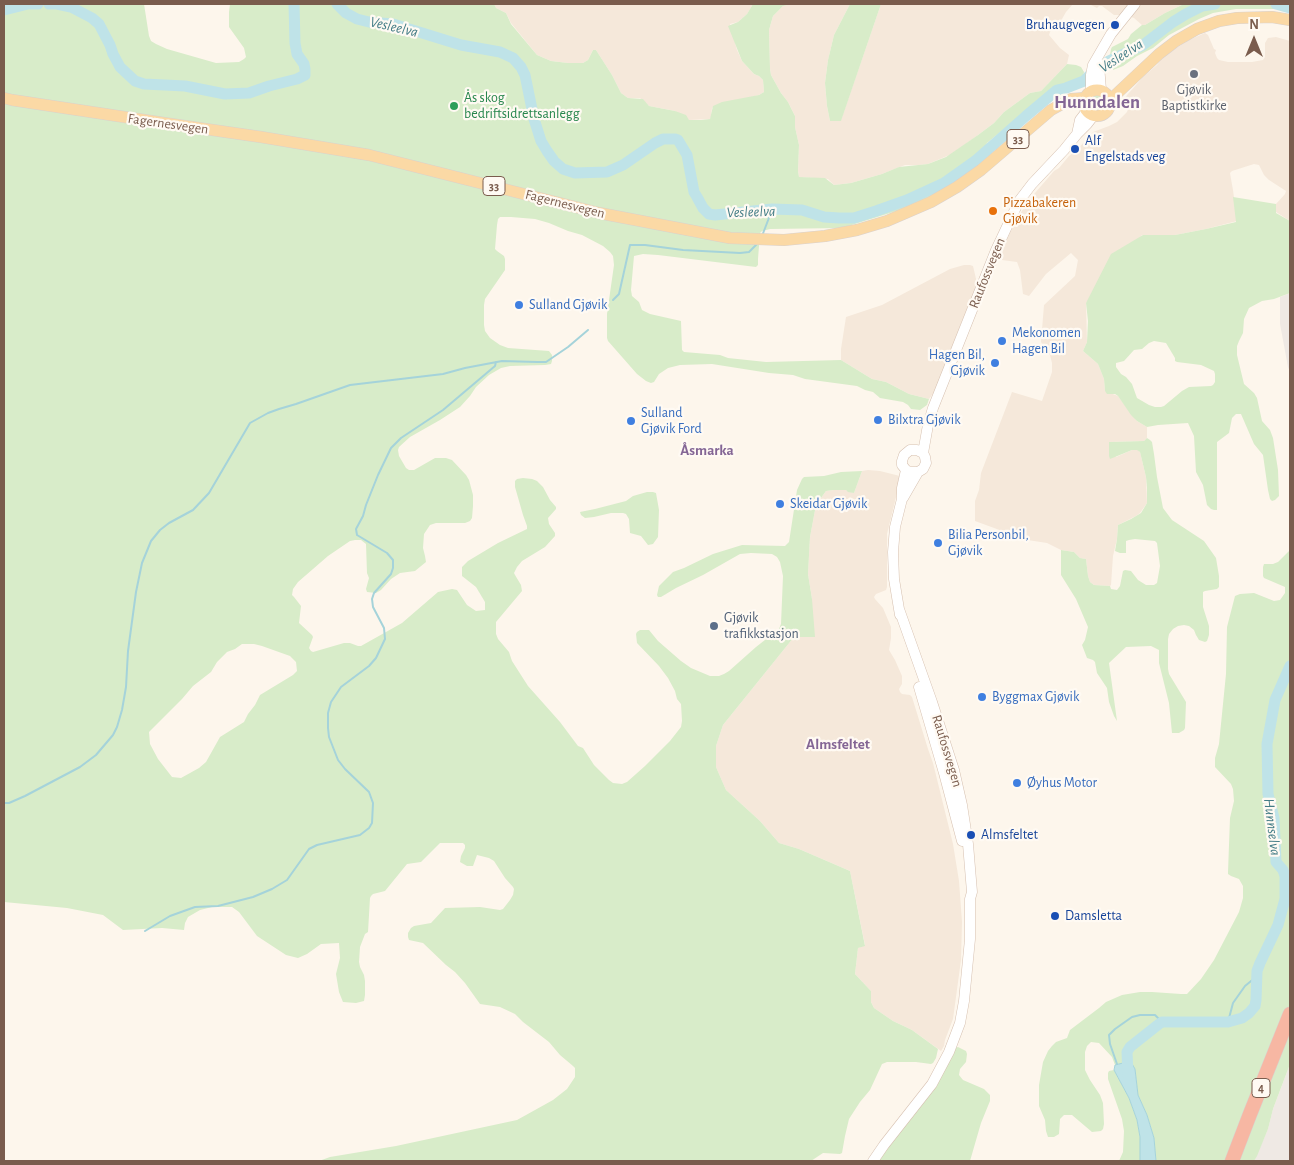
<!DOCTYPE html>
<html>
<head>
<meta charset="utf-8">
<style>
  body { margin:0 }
  #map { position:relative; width:1294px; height:1165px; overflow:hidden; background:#fdf6ec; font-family:"Alegreya Sans",sans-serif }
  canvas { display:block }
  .frame { position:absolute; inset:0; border:5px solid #7a5c4d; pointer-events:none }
  .north { position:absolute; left:1229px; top:15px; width:50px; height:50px; -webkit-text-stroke:4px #fffaf3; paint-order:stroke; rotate:0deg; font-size:14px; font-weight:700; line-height:20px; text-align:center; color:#7a5c4d }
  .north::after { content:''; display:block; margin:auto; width:18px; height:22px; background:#7a5c4d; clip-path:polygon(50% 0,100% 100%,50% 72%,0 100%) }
</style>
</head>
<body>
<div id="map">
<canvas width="1294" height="1165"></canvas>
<div class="frame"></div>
<div class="north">N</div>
</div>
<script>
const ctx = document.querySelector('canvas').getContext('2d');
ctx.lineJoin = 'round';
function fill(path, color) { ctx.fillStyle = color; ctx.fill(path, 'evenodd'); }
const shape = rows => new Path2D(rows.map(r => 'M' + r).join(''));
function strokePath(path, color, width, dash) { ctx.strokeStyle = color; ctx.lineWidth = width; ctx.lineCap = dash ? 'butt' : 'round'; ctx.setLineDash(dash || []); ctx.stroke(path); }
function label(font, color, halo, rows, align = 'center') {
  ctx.font = font + ' "Alegreya Sans",sans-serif'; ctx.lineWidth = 4.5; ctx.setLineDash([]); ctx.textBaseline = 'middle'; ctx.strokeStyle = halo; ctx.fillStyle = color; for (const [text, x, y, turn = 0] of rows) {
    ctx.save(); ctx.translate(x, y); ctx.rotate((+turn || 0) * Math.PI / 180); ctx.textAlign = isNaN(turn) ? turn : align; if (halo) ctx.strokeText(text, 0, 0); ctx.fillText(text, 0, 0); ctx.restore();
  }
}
const residential = shape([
  [494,4,753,4,747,14,738,22,730,24,737,50,742,61,754,74,759,76,763,80,764,92,759,95,712,108,711,117,710,119,689,120,675,111,649,106,640,98,628,98,621,93,612,75,596,50,593,50,588,60,583,63,568,63,551,61,537,55,511,23,506,13,496,8],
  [792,4,850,4,834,35,828,60,825,83,827,106,830,121,841,120,881,4,1073,4,1066,12,1062,19,1050,32,1049,35,1060,48,1069,55,1067,64,1041,91,1030,93,1004,112,994,123,978,135,952,154,928,164,919,165,905,165,882,174,851,183,834,185,828,179,799,177,798,171,799,145,795,127,795,116,788,102,781,93,771,75,770,69,769,30,773,16,783,6],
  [1089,4,1184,4,1165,13,1145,25,1142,25,1134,18,1125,15,1114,15,1102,6,1099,6,1097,8],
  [1205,33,1208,35,1214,49,1216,50,1215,53,1217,58,1219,60,1228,62,1252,62,1263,60,1265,57,1265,43,1268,38,1276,37,1290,41,1290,221,1276,212,1276,204,1285,194,1286,191,1269,180,1264,175,1259,165,1254,164,1232,171,1230,173,1231,179,1233,190,1237,221,1206,229,1175,235,1142,235,1086,303,1087,342,1083,351,1098,364,1104,379,1105,391,1118,396,1137,421,1147,427,1147,438,1144,441,1109,442,1116,457,1132,450,1138,450,1140,452,1146,477,1147,503,1140,513,1136,516,1118,525,1117,539,1113,556,1111,585,1110,586,1094,585,1090,582,1088,576,1086,559,1080,558,1074,552,1061,550,1047,543,1021,539,1005,532,975,521,975,501,979,490,981,473,1012,392,1042,401,1052,372,1052,363,1050,355,1041,342,1044,305,1075,276,1078,260,1071,253,1046,274,1029,296,1023,294,1020,270,1017,262,1002,260,1001,257,1004,246,1013,227,1023,209,1035,193,1054,171,1059,168,1069,156,1076,151,1093,132,1109,126,1117,122,1127,112,1128,109,1124,102,1124,99,1128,94,1143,77,1157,65,1164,56,1189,40],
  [964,265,970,265,973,266,977,283,976,289,962,321,936,390,929,399,909,394,886,382,872,379,841,360,841,349,846,317,882,305,950,269],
  [868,470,880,471,900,476,898,489,887,534,887,587,886,590,876,594,874,597,875,599,883,608,891,627,891,638,889,650,895,660,902,676,902,684,899,689,900,692,902,694,910,695,912,697,928,749,933,763,953,844,959,881,962,922,961,960,953,1019,945,1040,944,1046,941,1051,912,1030,893,1021,874,1008,871,1002,871,991,855,974,858,948,865,945,850,871,799,849,779,843,760,821,726,790,716,767,716,746,723,725,794,637,812,599,808,574,810,537,816,505,826,491,834,490,846,490,854,493,862,471]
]);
const industrial = shape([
  [1290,293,1290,372,1288,367,1280,324,1280,297],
  [1290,1064,1290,1161,1254,1161,1268,1129,1273,1109]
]);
const green = shape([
  [4,4,144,4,149,36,151,41,156,44,167,49,216,63,239,62,244,59,246,57,244,48,229,27,229,12,230,4,494,4,496,8,506,13,511,24,537,55,551,61,568,63,583,63,588,60,593,50,596,50,612,75,621,93,628,98,643,99,649,106,675,111,686,115,689,120,701,120,710,119,713,106,722,102,759,95,764,92,763,80,759,76,754,74,742,61,728,26,738,22,747,14,753,4,792,4,783,6,773,16,769,30,770,69,771,75,781,93,788,102,795,116,795,127,799,145,798,171,799,177,825,178,834,185,851,183,882,174,899,167,928,164,946,157,978,135,994,123,1004,112,1030,93,1041,91,1067,64,1076,65,1081,67,1084,72,1083,77,1066,83,1028,109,987,143,983,154,983,162,965,177,927,199,903,209,842,228,770,229,762,231,760,233,758,259,758,265,756,267,658,255,643,254,634,256,631,290,632,296,639,302,642,310,650,314,681,321,682,350,684,352,720,355,728,358,766,362,841,360,872,379,886,382,909,394,929,399,927,405,920,410,911,409,908,405,903,402,880,398,873,392,865,390,857,386,805,379,793,375,769,373,712,364,680,365,668,368,659,374,654,382,651,383,646,381,637,374,608,341,607,338,607,314,614,265,613,256,610,252,603,246,582,235,568,231,549,223,535,219,511,217,500,217,498,219,497,225,495,249,497,251,504,256,505,259,505,270,485,299,484,305,484,325,485,331,490,338,500,345,508,348,549,351,552,355,552,361,551,364,545,365,510,366,501,368,489,375,476,387,470,396,460,407,440,420,410,437,399,447,398,450,399,456,406,468,409,470,414,470,435,458,446,458,452,460,466,475,469,480,473,495,473,506,472,518,470,521,465,523,436,523,430,525,424,534,423,548,425,556,426,562,415,571,400,573,391,579,381,590,376,593,367,592,366,589,369,578,367,573,366,544,361,540,355,540,350,541,328,556,298,582,293,589,292,595,294,597,301,606,299,623,312,635,313,637,309,648,311,651,313,652,344,643,350,643,358,646,361,646,402,623,438,592,452,589,457,590,467,605,476,611,485,610,485,602,476,587,462,576,462,567,468,561,498,543,527,529,527,526,523,515,515,487,515,481,517,479,523,478,532,479,537,481,543,487,550,500,556,507,556,509,548,518,549,524,555,533,555,536,545,547,522,561,517,567,514,573,515,575,521,585,522,591,496,622,496,634,498,639,509,652,512,661,528,686,560,722,578,746,583,748,594,765,609,780,613,783,622,784,627,782,645,766,670,741,681,727,682,721,681,704,677,699,675,691,668,678,659,666,637,643,636,634,637,632,640,630,649,630,658,641,681,661,691,668,710,676,719,676,724,674,729,671,756,647,770,636,773,635,779,629,781,624,783,576,780,562,777,557,772,554,751,553,740,554,703,575,676,588,661,597,658,597,657,595,659,586,673,572,684,568,713,554,742,545,785,546,789,542,797,490,802,479,804,477,824,476,841,472,862,471,854,493,848,492,846,490,834,490,826,491,816,505,810,537,808,574,812,599,815,637,794,637,723,725,716,746,716,767,726,790,760,821,779,843,799,849,850,871,865,946,858,948,855,974,871,991,871,1002,874,1008,893,1021,912,1030,938,1049,936,1058,933,1063,931,1064,916,1062,887,1062,882,1064,870,1090,860,1102,849,1119,845,1136,842,1153,840,1154,823,1153,811,1161,319,1161,330,1157,396,1146,517,1120,553,1100,567,1089,575,1077,575,1068,573,1066,560,1055,549,1042,523,1022,515,1014,500,1007,480,1004,465,983,455,972,446,965,423,943,409,940,408,937,408,933,411,928,414,926,431,923,445,908,480,907,500,910,503,909,510,900,513,895,514,889,513,887,505,878,494,861,489,858,477,855,473,866,467,866,460,862,461,856,465,848,465,845,463,843,440,843,421,862,407,864,385,891,373,894,371,896,370,898,368,932,365,934,360,947,359,962,360,967,364,975,365,981,365,995,364,1001,356,1003,343,1002,339,992,336,974,340,958,339,943,321,944,307,954,298,958,286,955,257,936,239,912,232,907,212,907,200,910,188,917,185,923,184,930,162,928,123,930,103,915,67,908,4,902],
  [242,644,254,644,262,646,290,656,296,662,297,671,293,675,260,695,255,705,248,714,244,722,220,737,206,762,199,768,181,778,172,777,158,759,150,744,149,732,182,699,193,686,211,672,217,662,227,652,235,649],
  [850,4,881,4,841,121,830,121,827,106,825,83,828,60,834,35],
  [1184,4,1290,4,1290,9,1236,9,1213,13,1199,19,1169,35,1153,48,1137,56,1123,66,1113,70,1110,55,1111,49,1112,47,1128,39,1131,34,1142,25,1145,25,1165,13],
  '1089 102a8 8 0 1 1 16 0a8 8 0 1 1-16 0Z',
  [1233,197,1276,204,1276,213,1290,221,1290,293,1274,299,1262,301,1249,308,1244,319,1243,333,1239,341,1237,346,1237,355,1244,384,1254,393,1257,398,1262,421,1270,430,1273,438,1278,470,1279,496,1275,500,1272,501,1270,499,1268,490,1263,455,1254,444,1241,414,1236,414,1232,418,1229,433,1217,442,1217,510,1214,510,1211,509,1207,505,1203,485,1196,472,1194,436,1188,423,1158,425,1147,427,1137,421,1131,415,1118,396,1115,394,1107,394,1105,391,1104,379,1098,364,1083,351,1087,342,1088,321,1086,303,1111,254,1143,235,1175,235,1206,229,1236,222],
  [1154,341,1166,343,1175,358,1175,361,1177,362,1201,365,1214,371,1215,374,1215,382,1213,385,1211,386,1189,387,1182,391,1164,406,1161,407,1155,407,1149,405,1137,398,1132,384,1126,377,1121,374,1116,367,1116,363,1124,361,1134,350,1142,349,1149,343],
  [1147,438,1150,440,1152,442,1154,454,1157,477,1163,508,1172,520,1204,541,1216,558,1219,576,1219,587,1217,589,1205,591,1203,592,1203,607,1209,626,1209,635,1207,641,1205,642,1199,640,1196,635,1194,630,1189,626,1184,625,1178,626,1173,629,1169,634,1168,639,1168,669,1169,674,1186,702,1185,728,1184,730,1179,733,1172,733,1169,703,1159,663,1159,650,1151,646,1126,647,1109,663,1117,721,1114,716,1109,702,1107,688,1097,673,1095,662,1093,660,1087,658,1082,645,1085,640,1088,627,1076,599,1061,575,1061,550,1074,552,1080,558,1086,559,1088,576,1090,582,1094,585,1110,586,1111,589,1117,590,1120,586,1123,571,1125,570,1131,571,1138,580,1146,585,1154,585,1157,583,1160,566,1157,543,1155,541,1135,539,1129,540,1126,541,1126,553,1120,553,1115,551,1117,539,1118,525,1131,519,1141,513,1147,503,1147,488,1146,477,1140,452,1137,450,1132,450,1110,459,1109,456,1109,442,1144,441],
  [647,492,653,492,656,493,659,510,658,537,653,544,648,545,641,536,630,533,629,519,626,514,623,513,611,513,594,517,585,518,581,515,580,512,595,509,626,501,633,496],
  [1290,550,1290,1064,1273,1109,1268,1129,1257,1156,1254,1161,1156,1161,1154,1138,1147,1115,1138,1095,1135,1069,1131,1063,1127,1062,1115,1065,1112,1057,1099,1043,1091,1042,1087,1046,1085,1052,1085,1070,1090,1080,1100,1095,1103,1103,1104,1124,1103,1129,1101,1131,1092,1132,1072,1115,1064,1115,1060,1119,1059,1134,1054,1137,1048,1137,1046,1131,1045,1120,1039,1106,1039,1085,1043,1062,1048,1051,1052,1046,1056,1042,1067,1038,1070,1030,1099,1008,1106,1002,1122,995,1140,992,1152,992,1181,994,1187,994,1201,979,1214,960,1239,912,1243,898,1243,886,1239,879,1231,876,1228,874,1228,872,1230,818,1234,801,1233,789,1231,784,1215,767,1215,758,1219,744,1226,674,1227,627,1235,596,1240,594,1254,593,1274,601,1280,600,1285,593,1285,587,1264,578,1263,576,1263,567,1264,564,1273,564,1278,562],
  [958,1047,966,1051,967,1054,966,1062,960,1069,959,1075,963,1080,984,1089,990,1095,990,1101,981,1123,970,1161,878,1161,955,1048],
  [1114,1070,1129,1098,1137,1120,1140,1137,1140,1161,1119,1161,1123,1152,1124,1131,1122,1119,1108,1079,1108,1073,1109,1071]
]);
const water = shape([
  [1127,1062,1131,1062,1135,1069,1138,1095,1147,1115,1154,1138,1156,1161,1140,1161,1140,1137,1137,1120,1129,1098,1114,1070,1115,1065,1127,1062]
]);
const stream = shape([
  [762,236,772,210],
  [613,300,619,294,630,245,645,245,683,250,740,253,749,252,757,244],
  [4,803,9,803,25,796,80,767,96,755,113,735,117,727,122,710,126,687,128,651,136,592,142,563,151,541,160,530,169,523,193,510,209,493,250,423,268,413,279,409,296,404,350,385,443,374,465,368,502,361,537,362,546,362,568,347,588,330],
  [145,931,170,916,195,907,218,906,253,897,272,889,287,880,309,849,317,845,360,835,369,828,372,823,373,803,369,792,345,769,338,760,329,737,328,728,328,713,331,702,341,687,369,666,376,658,385,639,384,628,373,607,372,599,374,593,391,574,393,568,393,560,387,553,357,535,356,529,363,516,366,505,378,475,391,448,401,438,443,410,495,366,496,362],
  [1228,1022,1233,1003,1245,986,1256,977],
  [1117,1064,1110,1044,1109,1035,1115,1029,1132,1017,1140,1015,1155,1015,1162,1022]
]);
const river = shape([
  [49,4,57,4,71,7,92,18,99,24,110,45,113,54,120,67,135,81,144,84,185,86,225,94,249,93,269,86,297,79,305,75,305,69,304,64,297,54,295,43,294,4],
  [337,4,346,13,357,19,369,22,393,24,461,45,500,52,513,58,521,67,525,75,534,119,541,141,547,151,554,161,563,169,575,173,607,172,623,165,655,143,663,139,675,139,678,140,687,155,694,192,697,197,703,208,709,214,715,215,772,209,802,210,824,217,839,218,854,218,876,211,907,200,944,183,975,161,1026,116,1057,90,1066,88,1084,81,1090,75,1109,61,1143,45,1173,22,1186,14,1202,6,1215,4],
  [1276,4,1290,8],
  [4,10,28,4,38,4],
  [1128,1075,1127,1052,1130,1047,1159,1024,1162,1022,1228,1022,1242,1018,1249,1013,1255,1006,1256,1000,1257,971,1260,963,1278,925,1285,899,1285,876,1283,870,1276,862,1274,818,1268,794,1267,744,1275,700,1290,666]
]);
const secondary = shape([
  [1096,60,1099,65,1101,90],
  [1091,91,1091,75,1093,65,1111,34,1135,4],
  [1077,134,1080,120,1087,111],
  [923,453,928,425,933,408,996,250,1019,201,1032,184,1064,150,1077,134,1087,124,1094,115],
  [903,498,918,472,923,469,926,463,925,457,923,453,917,450,910,450,904,455,902,461,902,465,906,470,909,472,918,472],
  [900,615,894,579,893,552,895,527,902,499,902,488,906,470],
  [919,687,944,773,962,841],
  [873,1161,884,1145,932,1084,949,1052,960,1023,964,1001,970,939,970,899,972,892,968,844,962,805,954,770,932,702,899,609]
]);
const primary = shape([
  '1084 103a13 13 0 1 1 26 0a13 13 0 1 1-26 0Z',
  [4,98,12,100,164,123,261,137,369,155,599,213,730,238,784,240,825,236,857,230,887,221,931,202,957,187,981,170,1051,110,1071,99,1085,98],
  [1110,100,1159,54,1176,41,1197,29,1219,21,1237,18,1272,17,1290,20]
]);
const highway = shape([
  [1232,1161,1250,1114,1290,1014]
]);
const markers = [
  [1115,25,5,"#1a4fb4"],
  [1194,74,5,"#6b7280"],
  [454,106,5,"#2e9e5b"],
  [1075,149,5,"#1a4fb4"],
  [993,211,5,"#e8710a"],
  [519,305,5,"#3f7fe0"],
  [1002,341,5,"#3f7fe0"],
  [995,363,5,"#3f7fe0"],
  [878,420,5,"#3f7fe0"],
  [631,421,5,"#3f7fe0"],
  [780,504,5,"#3f7fe0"],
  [938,543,5,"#3f7fe0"],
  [714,626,5,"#5c6f8a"],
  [982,697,5,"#3f7fe0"],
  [1017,783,5,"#3f7fe0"],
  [971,835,5,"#1a4fb4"],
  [1055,916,5,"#1a4fb4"]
];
const shields = [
  [1018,139,22],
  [494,186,22],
  [1261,1088,18]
];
const shieldNames = [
  ["33",1018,139],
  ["33",494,186],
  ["4",1261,1088]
];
const transitNames = [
  ["Bruhaugvegen",1105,25,"right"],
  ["Alf",1085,141],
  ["Engelstads veg",1085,157],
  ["Almsfeltet",981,835],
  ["Damsletta",1065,916]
];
const worshipNames = [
  ["Gjøvik",1194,90],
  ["Baptistkirke",1194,106]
];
const leisureNames = [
  ["Ås skog",464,98],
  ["bedriftsidrettsanlegg",464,114]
];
const streetNames = [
  ["Fagernesvegen",168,124,8],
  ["Fagernesvegen",565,204,14],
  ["Raufossvegen",987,273,-68],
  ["Raufossvegen",947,751,73]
];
const foodNames = [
  ["Pizzabakeren",1003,203],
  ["Gjøvik",1003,219]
];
const shopNames = [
  ["Sulland Gjøvik",529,305],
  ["Mekonomen",1012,333],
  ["Hagen Bil",1012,349],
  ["Hagen Bil,",985,355,"right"],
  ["Gjøvik",985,371,"right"],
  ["Sulland",641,413],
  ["Gjøvik Ford",641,429],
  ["Bilxtra Gjøvik",888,420],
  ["Skeidar Gjøvik",790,504],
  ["Bilia Personbil,",948,535],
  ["Gjøvik",948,551],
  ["Byggmax Gjøvik",992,697],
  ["Øyhus Motor",1027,783]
];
const serviceNames = [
  ["Gjøvik",724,618],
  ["trafikkstasjon",724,634]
];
const waterNames = [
  ["Vesleelva",394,27,13],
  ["Vesleelva",1121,56,-33],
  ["Vesleelva",751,212,-2],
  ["Hunnselva",1272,827,83]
];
const neighbourhoodNames = [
  ["Åsmarka",707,450],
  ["Almsfeltet",838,744]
];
const districtNames = [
  ["Hunndalen",1097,102]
];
fill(residential, '#f5e8da');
fill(industrial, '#efe9e4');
fill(green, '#d8ecc9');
fill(water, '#bfe3e8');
strokePath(water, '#a5d3da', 1);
strokePath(stream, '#a5d3da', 2);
strokePath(river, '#bfe3e8', 11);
strokePath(secondary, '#d6c0b0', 11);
strokePath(primary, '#dad1cd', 12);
strokePath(highway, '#dad1cd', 15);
strokePath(secondary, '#fff', 10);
strokePath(primary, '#fbd9a5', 11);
strokePath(highway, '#f7b7a3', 14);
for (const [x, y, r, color] of markers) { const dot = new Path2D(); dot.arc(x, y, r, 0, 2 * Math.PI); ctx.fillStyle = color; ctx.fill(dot); strokePath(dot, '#fffaf3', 2); }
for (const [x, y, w] of shields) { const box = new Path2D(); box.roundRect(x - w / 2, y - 9.5, w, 19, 4); ctx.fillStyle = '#fffaf3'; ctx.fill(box); strokePath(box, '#7a5c4d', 1); }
label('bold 12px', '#7a5c4d', null, shieldNames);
label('14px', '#164399', '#fffaf3', transitNames, 'left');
label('14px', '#5b616d', '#fffaf3', worshipNames);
label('14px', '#27864d', '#fffaf3', leisureNames, 'left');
label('14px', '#7a5c4d', '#fffaf3', streetNames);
label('14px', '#c56008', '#fffaf3', foodNames, 'left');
label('14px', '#366cbe', '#fffaf3', shopNames, 'left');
label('14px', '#4e5e75', '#fffaf3', serviceNames, 'left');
label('italic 15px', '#437c86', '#fffaf3', waterNames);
label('bold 15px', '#846695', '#fffaf3', neighbourhoodNames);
label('bold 19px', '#846695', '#fffaf3', districtNames);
</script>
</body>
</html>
